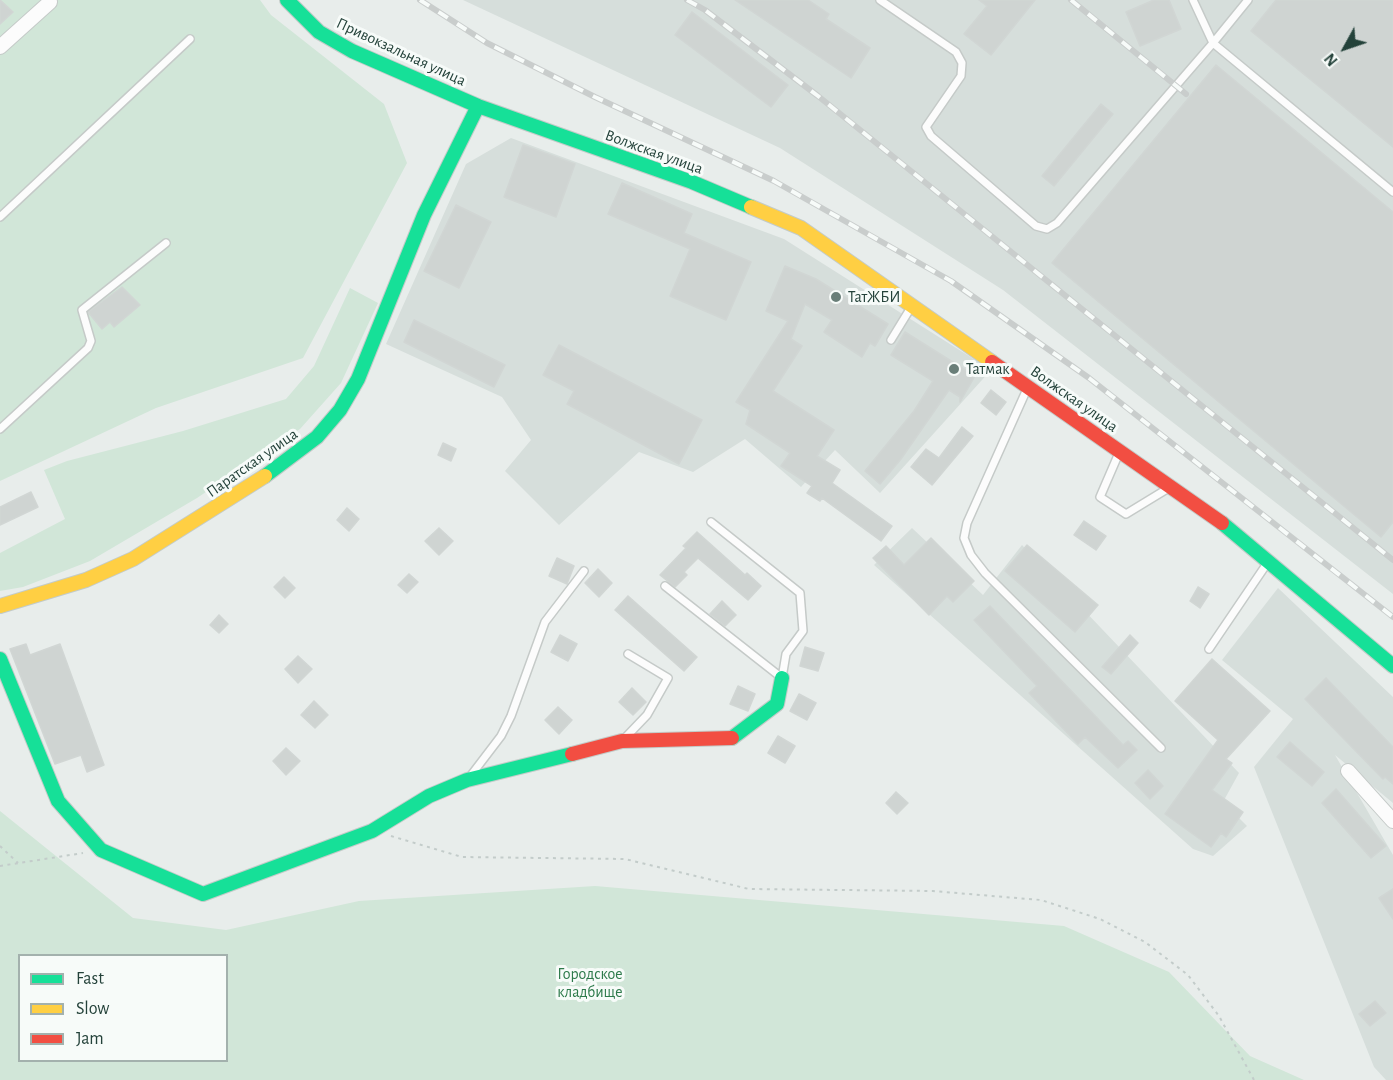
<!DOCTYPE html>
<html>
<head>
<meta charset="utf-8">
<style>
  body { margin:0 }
  #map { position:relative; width:1393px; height:1080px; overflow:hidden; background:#e8edeb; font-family:"Alegreya Sans",sans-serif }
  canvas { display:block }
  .legend { position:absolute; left:18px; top:954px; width:210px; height:108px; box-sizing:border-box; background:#f7fbf9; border:2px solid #a3b1ad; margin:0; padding:8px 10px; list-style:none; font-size:18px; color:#24423a }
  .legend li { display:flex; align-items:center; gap:12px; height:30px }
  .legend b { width:30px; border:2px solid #a3b1ad }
  .north { position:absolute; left:1315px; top:18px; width:60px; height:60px; -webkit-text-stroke:4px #f7fbf9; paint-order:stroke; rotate:230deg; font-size:16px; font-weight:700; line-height:24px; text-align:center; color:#24423a }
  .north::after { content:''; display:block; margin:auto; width:21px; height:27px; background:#24423a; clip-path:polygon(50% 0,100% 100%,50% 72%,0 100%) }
</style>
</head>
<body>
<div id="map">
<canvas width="1393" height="1080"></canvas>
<ul class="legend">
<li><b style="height:8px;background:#16e098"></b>Fast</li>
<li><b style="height:8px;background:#ffcf43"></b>Slow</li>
<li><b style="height:8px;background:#f24e42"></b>Jam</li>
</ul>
<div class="north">N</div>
</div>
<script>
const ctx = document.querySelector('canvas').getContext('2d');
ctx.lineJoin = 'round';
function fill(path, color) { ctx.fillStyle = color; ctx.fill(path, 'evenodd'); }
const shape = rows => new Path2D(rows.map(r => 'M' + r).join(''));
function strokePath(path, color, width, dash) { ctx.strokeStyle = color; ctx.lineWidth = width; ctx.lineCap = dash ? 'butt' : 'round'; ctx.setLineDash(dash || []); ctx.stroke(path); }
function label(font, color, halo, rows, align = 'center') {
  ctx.font = font + ' "Alegreya Sans",sans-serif'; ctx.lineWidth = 6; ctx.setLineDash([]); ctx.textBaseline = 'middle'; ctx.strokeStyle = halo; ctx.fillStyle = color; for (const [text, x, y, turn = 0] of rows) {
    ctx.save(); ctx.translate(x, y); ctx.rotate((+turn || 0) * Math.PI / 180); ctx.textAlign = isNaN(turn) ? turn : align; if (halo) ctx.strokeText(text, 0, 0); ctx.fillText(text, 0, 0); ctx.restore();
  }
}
const built = shape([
  [463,0,1393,0,1393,594,1003,290,780,148],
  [511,138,784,239,991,370,880,493,835,450,801,487,745,439,693,472,639,452,559,525,505,471,531,440,502,397,386,344,466,164],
  [912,528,983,595,1022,545,1239,773,1223,802,1247,826,1213,856,1193,849,874,565],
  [1278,588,1393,697,1393,803,1335,755,1393,855,1393,1080,1386,1080,1374,1067,1254,767,1293,719,1222,660]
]);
const green = shape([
  [0,0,260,0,271,15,384,104,407,163,303,358,156,408,0,481],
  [350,288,378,303,341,383,300,429,197,498,90,561,23,587,0,591,0,553,65,519,44,470,67,461,183,431,286,399,314,366],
  [0,811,133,918,226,930,359,901,595,886,1064,926,1169,972,1250,1056,1304,1080,0,1080],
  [20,956,226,956,226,1060,20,1060]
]);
const building = shape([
  [0,0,13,12,0,24,0,0],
  [735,0,808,0,829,14,826,19,870,48,851,78,735,0],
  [979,0,1035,0,991,55,964,34,987,6,979,0],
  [1154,0,1169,0,1181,29,1140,46,1126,12,1154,0],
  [1276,0,1393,0,1393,147,1251,31,1276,0],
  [692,12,788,85,771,107,675,35,692,12],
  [1216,65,1393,212,1393,522,1381,537,1052,263,1216,65],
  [1101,104,1113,114,1054,186,1042,176,1101,104],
  [523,145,575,164,556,217,504,197,523,145],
  [622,183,692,214,684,233,751,262,726,320,670,296,690,249,608,214,622,183],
  [456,205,491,222,459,288,424,271,456,205],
  [785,266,816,279,888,324,875,346,870,343,862,357,824,332,832,320,805,304,791,339,802,346,773,391,834,430,817,456,840,470,832,483,892,526,881,541,822,498,820,501,807,493,812,486,781,466,790,453,746,424,750,410,736,402,788,321,766,311,785,266],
  [122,287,140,305,114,327,110,322,102,329,88,312,122,287],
  [414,320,505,365,494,387,404,342,414,320],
  [905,332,975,376,960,402,960,397,949,390,901,459,880,484,865,471,914,411,933,381,891,355,905,332],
  [559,345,702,420,679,464,567,404,574,391,543,375,559,345],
  [991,390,1006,402,996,415,981,403,991,390],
  [962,427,973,436,932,485,911,467,926,449,939,458,962,427],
  [443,443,456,449,451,461,438,455,443,443],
  [31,492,38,507,0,525,0,507,31,492],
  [347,508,359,519,349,531,337,520,347,508],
  [1084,521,1106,536,1096,550,1074,535,1084,521],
  [439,528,453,541,439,555,425,541,439,528],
  [697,532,745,575,747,573,761,586,748,600,698,558,684,572,687,575,675,587,660,575,686,548,683,546,697,532],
  [931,538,974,581,953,602,947,596,929,615,873,558,886,546,904,565,931,538],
  [1027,545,1098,605,1075,632,1005,571,1027,545],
  [557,558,574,566,567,584,549,576,557,558],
  [598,569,612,583,599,597,585,583,598,569],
  [409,574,418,582,407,593,398,585,409,574],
  [284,577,295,588,285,598,274,587,284,577],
  [1198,587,1209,594,1200,608,1190,601,1198,587],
  [628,596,697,657,684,671,615,610,628,596],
  [722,601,736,615,725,626,710,614,722,601],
  [990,606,1123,745,1128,741,1137,750,1118,768,1085,737,1078,744,1029,693,1037,686,974,620,990,606],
  [219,615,228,624,219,633,210,625,219,615],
  [560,635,577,644,568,661,551,652,560,635],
  [1130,635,1138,643,1111,674,1102,667,1130,635],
  [26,644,30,655,60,644,104,765,87,772,81,755,55,764,10,649,26,644],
  [805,647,824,653,818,671,800,666,805,647],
  [298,656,312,669,298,683,285,669,298,656],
  [1212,659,1270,711,1226,759,1232,763,1212,790,1243,812,1226,837,1221,833,1211,847,1165,814,1218,740,1175,701,1212,659],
  [1326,678,1393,747,1393,784,1385,777,1383,779,1305,699,1326,678],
  [738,686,755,694,748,711,730,704,738,686],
  [632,688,646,702,633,715,619,702,632,688],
  [799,694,816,703,807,720,790,711,799,694],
  [314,701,328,715,315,728,301,715,314,701],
  [558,707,572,720,559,734,545,720,558,707],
  [778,736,795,746,785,763,768,753,778,736],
  [1290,742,1324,772,1312,786,1277,757,1290,742],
  [286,748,300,761,286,775,273,761,286,748],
  [1148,770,1163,786,1150,799,1135,783,1148,770],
  [1336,789,1386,846,1371,858,1322,803,1336,789],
  [896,792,908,803,897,814,886,803,896,792],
  [1393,889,1393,919,1379,898,1393,889],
  [1375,1001,1386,1013,1370,1026,1359,1014,1375,1001]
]);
const path = shape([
  [391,836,462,857,625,859,749,889,933,891,1041,900,1100,919,1145,942,1188,975,1219,1016,1254,1080],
  [0,846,18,863],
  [0,866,83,853]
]);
const lane = shape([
  [880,0,956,52,962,63,961,76,926,127,931,136,1036,226,1047,229,1057,223,1213,43,1193,0],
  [1248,0,1213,43,1393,192],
  [0,217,190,39],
  [891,340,910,309],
  [1027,389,967,523,964,538,971,555,985,573,1161,748],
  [0,429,88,348,91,341,82,310,166,243],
  [1119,453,1100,497,1126,514,1167,489],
  [665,586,782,678,786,654,803,631,800,593,711,522],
  [1209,649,1268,562],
  [625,738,647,715,668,678,628,654],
  [472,774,501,736,511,716,545,622,584,571]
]);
const street = shape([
  [0,47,50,2],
  [1348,771,1393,821]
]);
const fast = shape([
  [287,0,319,32,352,51,478,106,692,182,751,207],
  [265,476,317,437,340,410,358,379,424,215,478,106],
  [1222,523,1393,666],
  [0,659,58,801,101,850,203,894,372,831,429,796,467,780,572,754],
  [732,738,777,704,782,678]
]);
const slow = shape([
  [751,207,801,228,992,362],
  [0,606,86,580,133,559,265,476]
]);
const jam = shape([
  [992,362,1222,523],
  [572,754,622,741,732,738]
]);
const rail = shape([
  [420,0,487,43,595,97,774,181,951,281,1089,378,1393,617],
  [687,0,705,10,818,96,1393,560],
  [1071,0,1186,94]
]);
const markers = [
  [836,297,6,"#697e78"],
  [954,369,6,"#697e78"]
];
const streetNames = [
  ["Привокзальная улица",401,52,25],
  ["Волжская улица",654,152,20],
  ["Волжская улица",1074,399,35],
  ["Паратская улица",252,463,-35]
];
const poiNames = [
  ["ТатЖБИ",848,297],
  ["Татмак",966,369]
];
const parkNames = [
  ["Городское",590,974],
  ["кладбище",590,992]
];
fill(built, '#d6dedb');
fill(green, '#d1e6d8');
fill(building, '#cfd4d2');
strokePath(building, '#d1d6d4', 1.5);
strokePath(lane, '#c5cac8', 10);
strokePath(street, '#c5cac8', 16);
strokePath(fast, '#c3cbc8', 16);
strokePath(slow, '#c3cbc8', 16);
strokePath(jam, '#c3cbc8', 16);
strokePath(path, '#c3ccca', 2, [3, 4.5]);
strokePath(lane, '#fcfcfc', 7);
strokePath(street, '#fcfcfc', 14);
strokePath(fast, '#16e098', 14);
strokePath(slow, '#ffcf43', 14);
strokePath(jam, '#f24e42', 14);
strokePath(rail, '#c9cdcc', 6);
strokePath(rail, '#f7fbf9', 4, [11]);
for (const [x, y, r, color] of markers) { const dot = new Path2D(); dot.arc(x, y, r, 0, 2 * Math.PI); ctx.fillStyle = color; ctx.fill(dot); strokePath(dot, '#f7fbf9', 2); }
label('16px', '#24423a', '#f7fbf9', streetNames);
label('16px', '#24423a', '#f7fbf9', poiNames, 'left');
label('16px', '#2d7a4b', '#f7fbf9', parkNames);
</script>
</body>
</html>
